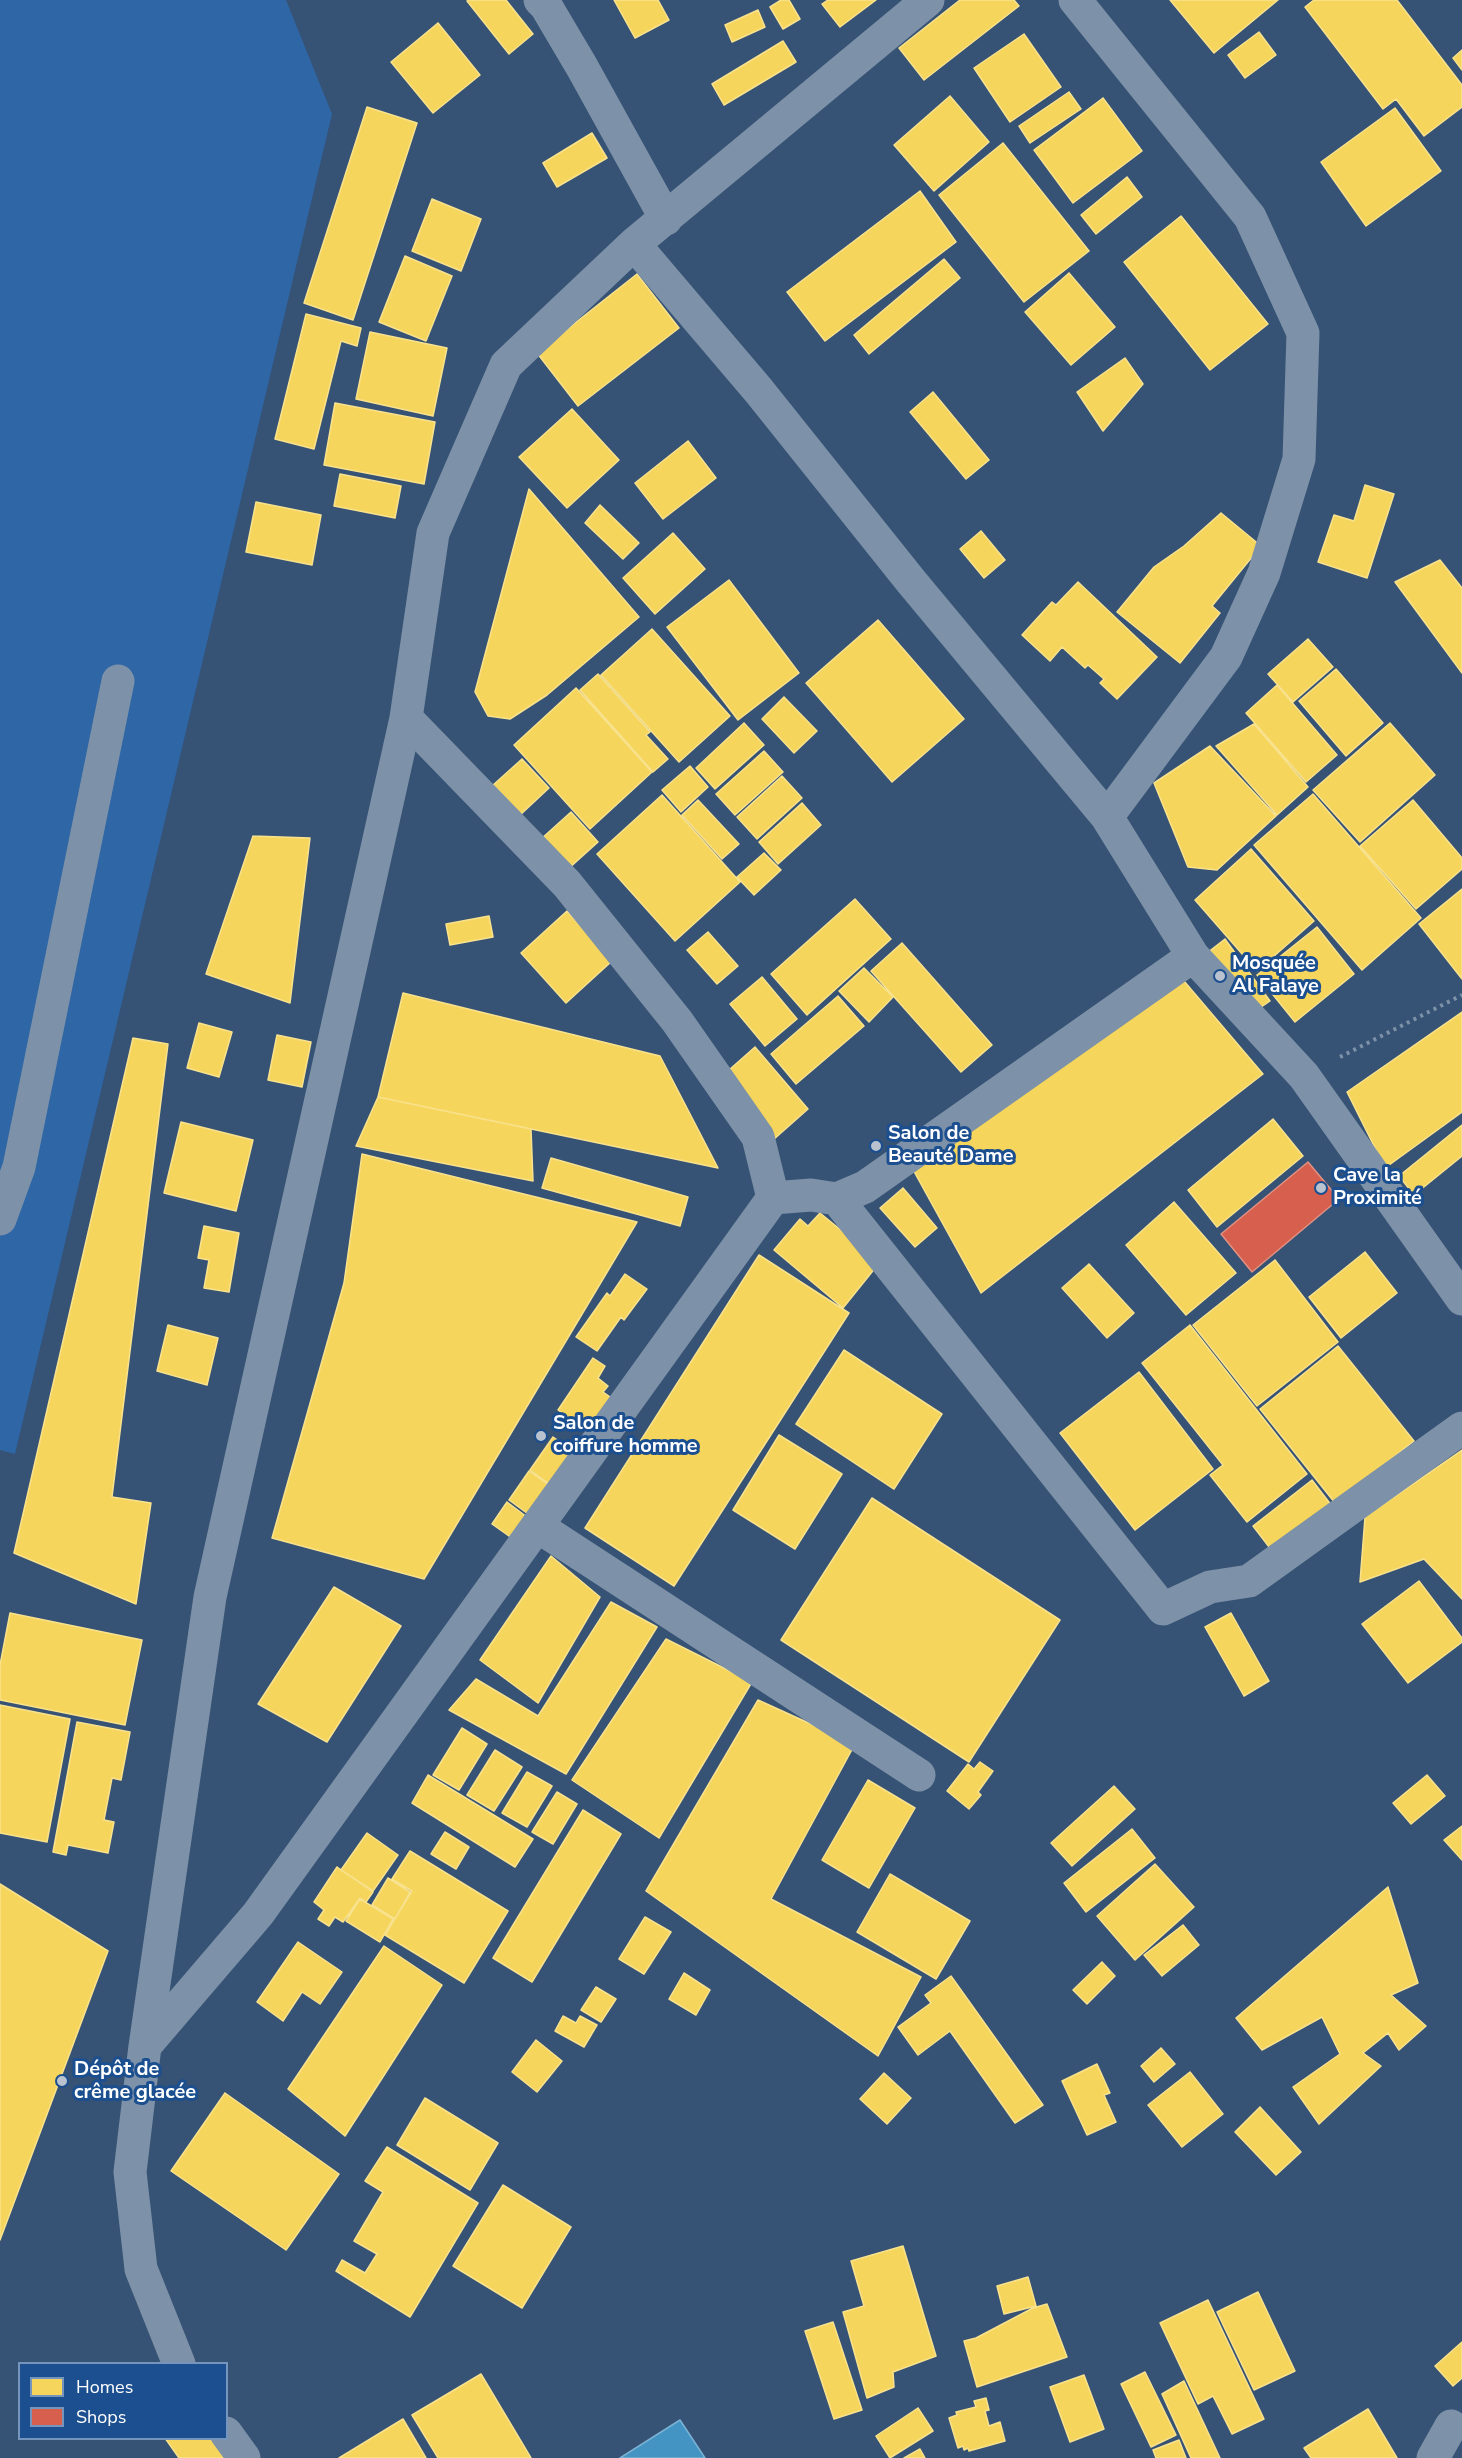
<!DOCTYPE html>
<html>
<head>
<meta charset="utf-8">
<style>
  body { margin:0 }
  #map { position:relative; width:1462px; height:2458px; overflow:hidden; background:#365274; font-family:"Nunito Sans",sans-serif }
  canvas { display:block }
  .legend { position:absolute; left:18px; top:2362px; width:210px; height:78px; box-sizing:border-box; background:#1b4f8f; border:2px solid #7695bc; margin:0; padding:8px 10px; list-style:none; font-size:18px; color:#fff }
  .legend li { display:flex; align-items:center; gap:12px; height:30px }
  .legend b { width:30px; border:2px solid #7695bc }
</style>
</head>
<body>
<div id="map">
<canvas width="1462" height="2458"></canvas>
<ul class="legend">
<li><b style="height:16px;background:#f6d55c"></b>Homes</li>
<li><b style="height:16px;background:#d6604d"></b>Shops</li>
</ul>
</div>
<script>
const ctx = document.querySelector('canvas').getContext('2d');
ctx.lineJoin = 'round';
function fill(path, color) { ctx.fillStyle = color; ctx.fill(path, 'evenodd'); }
const shape = rows => new Path2D(rows.map(r => 'M' + r).join(''));
function strokePath(path, color, width, dash) { ctx.strokeStyle = color; ctx.lineWidth = width; ctx.lineCap = dash ? 'butt' : 'round'; ctx.setLineDash(dash || []); ctx.stroke(path); }
function label(font, color, halo, rows, align = 'center') {
  ctx.font = font + ' "Nunito Sans",sans-serif'; ctx.lineWidth = 6; ctx.setLineDash([]); ctx.textBaseline = 'middle'; ctx.strokeStyle = halo; ctx.fillStyle = color; for (const [text, x, y, turn = 0] of rows) {
    ctx.save(); ctx.translate(x, y); ctx.rotate((+turn || 0) * Math.PI / 180); ctx.textAlign = isNaN(turn) ? turn : align; if (halo) ctx.strokeText(text, 0, 0); ctx.fillText(text, 0, 0); ctx.restore();
  }
}
const green = shape([
  [0,0,286,0,332,114,15,1454,0,1450]
]);
const homes = shape([
  [469,0,506,0,533,34,509,54,467,1,469,0],
  [614,0,658,0,669,20,635,38,614,0],
  [781,0,789,0,800,19,783,29,770,7,781,0],
  [828,0,876,0,840,27,822,4,828,0],
  [960,0,1014,0,1019,6,924,80,899,48,960,0],
  [1170,0,1278,0,1214,53,1170,0],
  [1314,0,1397,0,1462,85,1462,107,1424,136,1396,99,1383,109,1305,7,1314,0],
  [758,10,765,27,732,42,725,25,758,10],
  [438,23,480,75,433,113,391,62,438,23],
  [1259,32,1276,55,1245,78,1228,55,1259,32],
  [1024,34,1061,87,1010,122,974,68,1024,34],
  [783,41,796,62,724,105,712,84,783,41],
  [1462,50,1462,70,1453,58,1462,50],
  [1069,92,1081,109,1030,143,1019,126,1069,92],
  [950,96,989,142,934,191,894,145,950,96],
  [1103,98,1142,151,1073,203,1034,150,1103,98],
  [367,107,417,123,353,320,304,303,367,107],
  [1395,108,1441,171,1366,226,1321,162,1395,108],
  [592,133,607,158,557,187,543,163,592,133],
  [1003,143,1089,251,1024,302,939,195,1003,143],
  [1127,177,1142,197,1096,234,1081,215,1127,177],
  [920,191,956,242,825,341,787,292,920,191],
  [432,199,481,219,461,271,412,251,432,199],
  [1181,216,1268,324,1210,370,1124,262,1181,216],
  [405,256,452,276,426,341,379,322,405,256],
  [944,259,960,278,869,354,854,335,944,259],
  [1069,273,1115,327,1071,365,1025,312,1069,273],
  [637,274,679,328,578,406,537,353,637,274],
  [306,314,361,328,357,346,341,341,314,449,275,439,306,314],
  [370,332,447,348,433,416,356,399,370,332],
  [1125,358,1143,384,1103,431,1077,392,1125,358],
  [933,392,989,460,966,479,910,412,933,392],
  [335,403,435,422,424,484,324,465,335,403],
  [572,409,619,460,567,508,519,457,572,409],
  [688,441,716,478,663,519,635,483,688,441],
  [340,474,401,486,395,518,334,506,340,474],
  [1365,485,1394,494,1367,578,1318,562,1334,515,1354,521,1365,485],
  [529,489,639,617,547,695,510,719,488,716,475,692,529,489],
  [256,502,321,515,312,565,246,552,256,502],
  [600,505,639,543,623,559,585,523,600,505],
  [1221,513,1261,546,1212,606,1220,613,1180,663,1117,612,1154,567,1184,546,1221,513],
  [981,531,1005,560,984,578,960,549,981,531],
  [673,533,705,569,655,614,623,578,673,533],
  [1440,560,1462,588,1462,673,1395,582,1440,560],
  [729,580,799,673,738,720,667,627,729,580],
  [1078,582,1157,657,1117,699,1100,683,1104,679,1088,665,1085,668,1062,647,1050,661,1022,635,1052,602,1056,605,1078,582],
  [878,620,964,719,892,782,806,683,878,620],
  [652,629,730,716,679,762,601,675,652,629],
  [1308,639,1333,667,1293,702,1268,674,1308,639],
  [1336,669,1383,723,1346,756,1299,701,1336,669],
  [598,674,650,732,646,735,668,759,653,772,580,690,598,674],
  [1277,685,1337,755,1306,782,1246,713,1277,685],
  [576,688,652,772,590,829,514,745,576,688],
  [784,697,817,731,794,753,762,719,784,697],
  [744,723,764,745,715,789,696,768,744,723],
  [1390,723,1435,775,1360,842,1313,790,1390,723],
  [1254,724,1308,787,1277,815,1216,746,1254,724],
  [1210,746,1276,816,1217,870,1188,867,1154,783,1210,746],
  [764,751,783,772,735,815,716,794,764,751],
  [522,759,549,788,519,816,492,786,522,759],
  [690,766,708,787,681,812,662,790,690,766],
  [782,776,802,798,757,839,737,817,782,776],
  [1313,794,1421,918,1362,970,1254,845,1313,794],
  [662,795,740,882,675,941,597,854,662,795],
  [698,800,739,844,722,859,682,815,698,800],
  [1413,800,1462,858,1462,869,1416,909,1360,846,1413,800],
  [802,803,821,825,778,864,759,842,802,803],
  [571,812,598,842,567,870,540,840,571,812],
  [253,836,310,838,290,1003,206,974,253,836],
  [1251,849,1314,921,1257,971,1195,900,1251,849],
  [764,853,781,870,754,895,737,877,764,853],
  [1462,889,1462,979,1419,924,1462,889],
  [855,899,891,939,807,1015,771,974,855,899],
  [567,911,612,961,566,1003,521,953,567,911],
  [489,916,493,937,450,945,446,924,489,916],
  [1317,927,1354,974,1295,1022,1257,975,1317,927],
  [708,932,738,966,717,984,687,950,708,932],
  [1225,939,1270,1001,1251,1014,1207,953,1225,939],
  [902,943,992,1045,961,1072,871,971,902,943],
  [864,968,893,997,869,1022,839,991,864,968],
  [762,977,797,1019,765,1046,730,1004,762,977],
  [1184,981,1263,1074,981,1293,911,1166,1184,981],
  [403,993,660,1056,718,1168,378,1097,403,993],
  [838,996,864,1026,796,1084,771,1054,838,996],
  [1462,1012,1462,1112,1385,1168,1347,1092,1462,1012],
  [199,1023,232,1032,219,1077,187,1068,199,1023],
  [277,1035,311,1042,302,1087,268,1080,277,1035],
  [133,1038,168,1044,112,1497,151,1503,136,1604,14,1553,133,1038],
  [755,1047,808,1109,773,1140,720,1078,755,1047],
  [378,1097,531,1129,533,1181,356,1146,378,1097],
  [1273,1119,1303,1156,1217,1227,1188,1190,1273,1119],
  [181,1122,253,1140,236,1211,164,1193,181,1122],
  [1462,1125,1462,1156,1414,1195,1399,1176,1462,1125],
  [362,1154,637,1222,424,1579,272,1538,344,1283,362,1154],
  [551,1158,688,1197,680,1226,542,1188,551,1158],
  [903,1188,937,1228,915,1247,880,1208,903,1188],
  [1174,1202,1236,1273,1186,1315,1126,1245,1174,1202],
  [820,1213,880,1262,843,1308,774,1250,800,1219,808,1226,820,1213],
  [204,1226,239,1233,229,1292,204,1288,209,1260,198,1258,204,1226],
  [1365,1252,1397,1293,1341,1338,1309,1297,1365,1252],
  [759,1255,849,1313,674,1586,585,1528,759,1255],
  [1275,1260,1338,1342,1257,1406,1193,1325,1275,1260],
  [1089,1264,1134,1313,1107,1338,1062,1288,1089,1264],
  [625,1274,647,1289,624,1320,621,1317,597,1351,576,1337,607,1293,610,1296,625,1274],
  [168,1325,218,1338,207,1385,157,1371,168,1325],
  [1190,1325,1307,1474,1247,1522,1210,1475,1223,1465,1142,1363,1190,1325],
  [1338,1346,1414,1441,1335,1503,1260,1409,1338,1346],
  [844,1350,942,1414,894,1489,796,1424,844,1350],
  [593,1358,605,1366,598,1378,608,1386,603,1392,613,1399,589,1433,558,1410,593,1358],
  [1139,1372,1213,1469,1135,1530,1060,1433,1139,1372],
  [779,1435,842,1474,795,1549,733,1510,779,1435],
  [553,1437,578,1454,555,1488,530,1470,553,1437],
  [1462,1450,1462,1599,1424,1559,1360,1582,1365,1517,1462,1450],
  [529,1471,556,1490,535,1519,509,1500,529,1471],
  [1312,1480,1335,1510,1276,1556,1253,1526,1312,1480],
  [872,1498,1060,1620,969,1762,781,1640,872,1498],
  [507,1502,531,1520,516,1541,492,1524,507,1502],
  [551,1556,600,1597,538,1703,480,1660,551,1556],
  [1419,1581,1462,1638,1462,1642,1408,1683,1362,1624,1419,1581],
  [334,1587,401,1626,327,1742,258,1704,334,1587],
  [611,1602,657,1627,566,1774,449,1710,476,1679,538,1716,611,1602],
  [10,1613,142,1640,125,1725,0,1700,0,1665,10,1613],
  [1231,1613,1269,1681,1244,1696,1205,1627,1231,1613],
  [666,1639,752,1682,659,1838,572,1780,666,1639],
  [758,1700,855,1744,771,1899,921,1977,878,2056,646,1891,758,1700],
  [0,1705,70,1719,47,1842,0,1833,0,1705],
  [77,1722,130,1732,121,1780,112,1778,104,1820,114,1822,108,1853,68,1845,66,1855,53,1852,77,1722],
  [462,1728,487,1744,459,1790,433,1775,462,1728],
  [495,1750,522,1767,494,1811,467,1795,495,1750],
  [980,1762,993,1771,978,1792,981,1795,969,1809,947,1791,968,1764,974,1769,980,1762],
  [527,1772,552,1786,527,1827,502,1813,527,1772],
  [428,1775,533,1839,515,1867,412,1803,428,1775],
  [1427,1775,1445,1796,1411,1824,1393,1803,1427,1775],
  [868,1780,915,1808,869,1888,822,1860,868,1780],
  [1114,1786,1135,1809,1072,1866,1051,1843,1114,1786],
  [557,1792,577,1804,553,1844,532,1832,557,1792],
  [583,1810,621,1834,532,1982,493,1958,583,1810],
  [1462,1826,1462,1860,1444,1840,1462,1826],
  [1132,1829,1155,1858,1086,1912,1064,1883,1132,1829],
  [445,1832,469,1847,456,1869,431,1854,445,1832],
  [367,1833,398,1855,373,1891,341,1870,367,1833],
  [410,1851,508,1911,464,1983,385,1935,412,1891,392,1879,410,1851],
  [1155,1864,1194,1907,1135,1960,1097,1916,1155,1864],
  [337,1867,373,1892,366,1902,360,1898,343,1922,335,1917,329,1926,318,1919,324,1910,314,1902,337,1867],
  [890,1874,970,1921,936,1979,857,1932,890,1874],
  [388,1878,410,1892,395,1919,372,1905,388,1878],
  [0,1884,108,1951,0,2240,0,1884],
  [1388,1887,1418,1983,1391,1995,1426,2026,1399,2050,1388,2033,1363,2053,1381,2066,1319,2124,1293,2087,1340,2054,1322,2017,1262,2050,1236,2018,1388,1887],
  [360,1899,393,1919,380,1942,346,1921,360,1899],
  [645,1917,671,1932,644,1974,619,1959,645,1917],
  [1183,1925,1199,1945,1162,1976,1144,1955,1183,1925],
  [298,1942,342,1972,320,2004,302,1992,283,2021,257,2002,298,1942],
  [384,1946,442,1985,345,2136,288,2089,384,1946],
  [1102,1962,1115,1976,1087,2004,1073,1990,1102,1962],
  [684,1973,710,1990,696,2015,669,1999,684,1973],
  [951,1976,1043,2105,1015,2123,950,2031,918,2055,898,2027,931,2003,925,1995,951,1976],
  [596,1987,616,1999,601,2022,581,2010,596,1987],
  [563,2016,576,2023,580,2016,597,2025,584,2047,555,2031,563,2016],
  [536,2040,562,2061,537,2092,512,2072,536,2040],
  [1161,2048,1175,2064,1154,2082,1141,2066,1161,2048],
  [1097,2064,1110,2093,1104,2095,1116,2122,1087,2135,1062,2081,1097,2064],
  [1190,2072,1223,2114,1182,2147,1148,2105,1190,2072],
  [884,2073,911,2098,887,2124,860,2099,884,2073],
  [225,2093,339,2174,286,2250,171,2171,225,2093],
  [425,2098,498,2143,470,2190,397,2145,425,2098],
  [1260,2107,1301,2152,1276,2175,1235,2132,1260,2107],
  [387,2147,478,2203,410,2317,336,2271,342,2260,365,2273,377,2254,354,2241,383,2192,365,2181,387,2147],
  [503,2185,571,2227,522,2308,453,2266,503,2185],
  [903,2246,936,2356,893,2372,894,2387,867,2398,843,2312,864,2306,851,2261,903,2246],
  [1028,2277,1036,2306,1004,2314,997,2286,1028,2277],
  [1258,2292,1295,2371,1254,2390,1217,2312,1258,2292],
  [1208,2300,1264,2419,1232,2434,1213,2396,1198,2404,1160,2323,1208,2300],
  [1047,2304,1067,2357,977,2387,964,2341,976,2338,1033,2308,1047,2304],
  [833,2322,862,2410,834,2419,805,2331,833,2322],
  [1462,2342,1462,2378,1453,2386,1435,2366,1462,2342],
  [1145,2372,1176,2435,1151,2447,1121,2384,1145,2372],
  [481,2374,531,2458,438,2458,412,2415,481,2374],
  [1084,2375,1104,2429,1070,2442,1050,2387,1084,2375],
  [1184,2381,1220,2458,1191,2458,1162,2394,1184,2381],
  [986,2398,989,2410,985,2411,989,2426,1000,2422,1005,2441,969,2451,968,2448,964,2450,963,2446,958,2448,949,2418,957,2415,956,2412,976,2407,974,2401,986,2398],
  [918,2408,933,2431,890,2458,876,2436,918,2408],
  [1368,2409,1397,2458,1311,2458,1304,2448,1368,2409],
  [403,2419,426,2458,339,2458,403,2419],
  [165,2438,218,2438,232,2458,179,2458,165,2438],
  [1179,2440,1186,2458,1156,2458,1153,2450,1179,2440],
  [920,2449,925,2458,904,2458,920,2449]
]);
const shops = shape([
  [1308,1162,1339,1199,1252,1272,1221,1234,1308,1162]
]);
const schools = shape([
  [680,2420,705,2458,620,2458,680,2420]
]);
const path = shape([
  [1340,1057,1462,995]
]);
const minor = shape([
  [540,0,546,6,582,67,666,219],
  [1075,0,1250,217,1303,333,1299,459,1264,573,1226,657,1107,817],
  [634,244,759,391,910,580,1107,817,1193,956,1304,1076,1462,1299],
  [406,718,567,884,677,1021,758,1137,773,1198],
  [837,1199,1163,1609,1210,1587,1249,1581,1462,1428],
  [0,1219,19,1167,118,681],
  [537,1526,919,1775],
  [145,2046,258,1914,773,1198,811,1195,837,1199,865,1187,1193,956],
  [179,2364,141,2269,130,2172,145,2046,210,1597,406,718,433,533,506,365,634,244,928,0],
  [226,2433,244,2458],
  [1433,2458,1451,2426]
]);
const markers = [
  [1220,976,6,"#b9c2ce"],
  [876,1146,6,"#b9c2ce"],
  [1321,1188,6,"#b9c2ce"],
  [541,1436,6,"#b9c2ce"],
  [62,2081,6,"#b9c2ce"]
];
const poiNames = [
  ["Mosquée",1232,964],
  ["Al Falaye",1232,987],
  ["Salon de",888,1134],
  ["Beauté Dame",888,1157],
  ["Cave la",1333,1176],
  ["Proximité",1333,1199],
  ["Salon de",553,1424],
  ["coiffure homme",553,1447],
  ["Dépôt de",74,2070],
  ["crême glacée",74,2093]
];
fill(green, '#2f66a5');
fill(homes, '#f6d55c');
strokePath(homes, '#f9e28d', 1.5);
fill(shops, '#d6604d');
strokePath(shops, '#e29082', 1.5);
fill(schools, '#4393c3');
strokePath(schools, '#7bb3d5', 1.5);
strokePath(path, '#7d92a8', 4, [3, 4.5]);
strokePath(minor, '#7d92a8', 33);
for (const [x, y, r, color] of markers) { const dot = new Path2D(); dot.arc(x, y, r, 0, 2 * Math.PI); ctx.fillStyle = color; ctx.fill(dot); strokePath(dot, '#1b4f8f', 2); }
label('bold 20px', '#fff', '#1b4f8f', poiNames, 'left');
</script>
</body>
</html>
